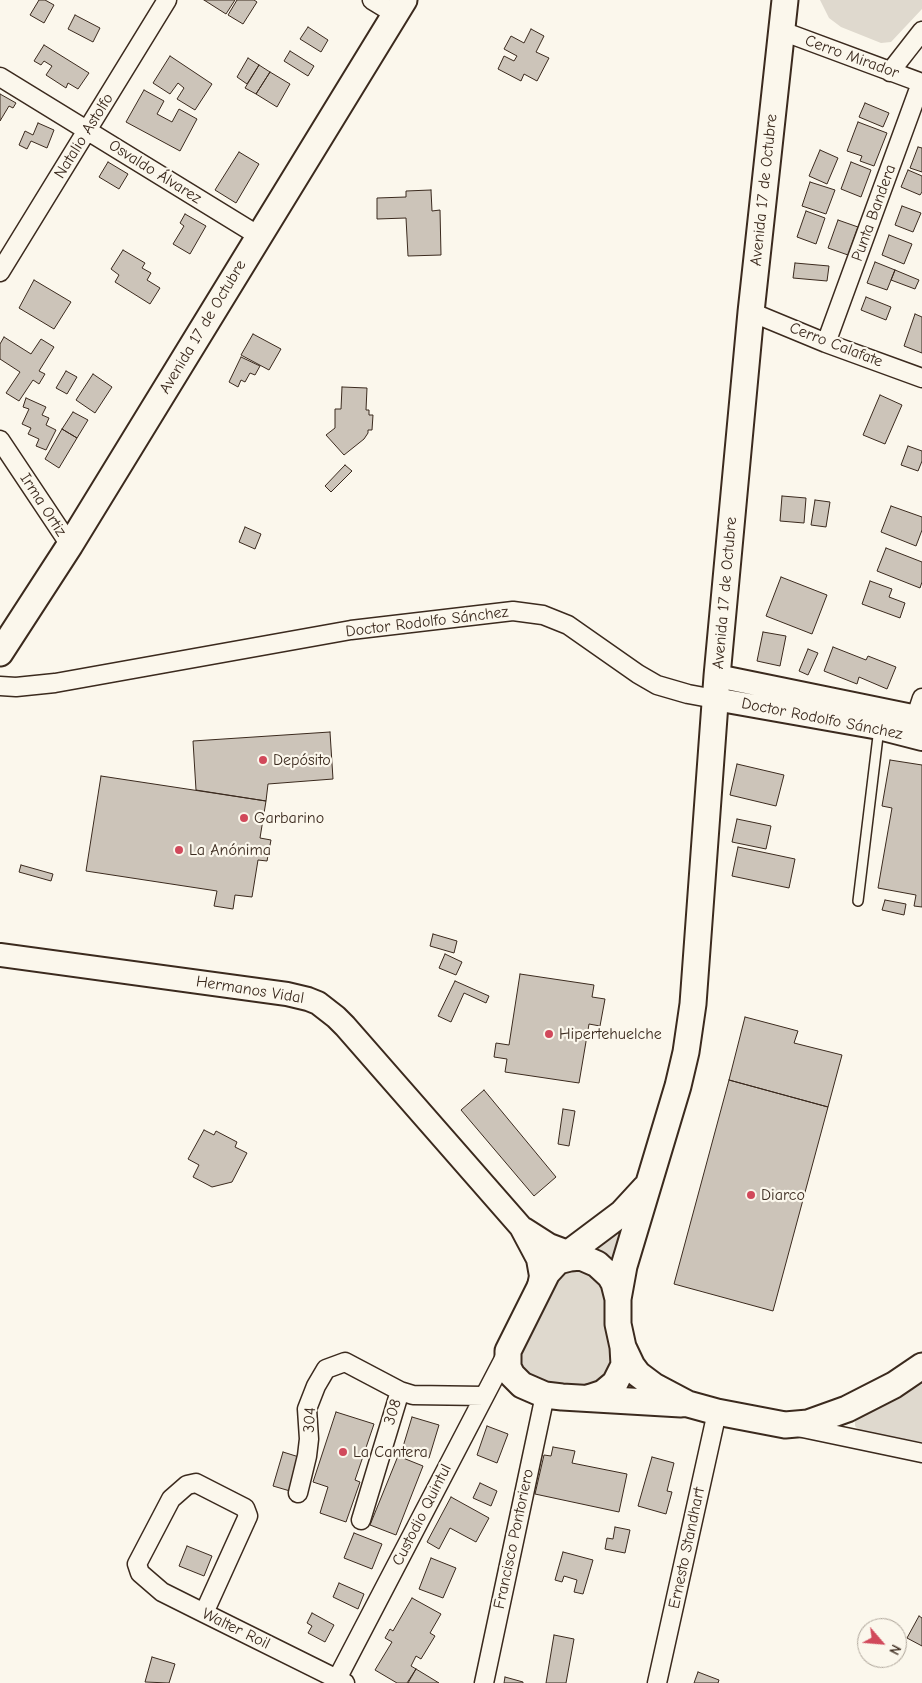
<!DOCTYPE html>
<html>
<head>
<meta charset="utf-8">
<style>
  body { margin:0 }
  #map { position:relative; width:922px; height:1683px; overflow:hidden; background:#fbf7ec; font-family:"Comic Neue",sans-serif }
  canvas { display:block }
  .north { position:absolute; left:857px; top:1618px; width:50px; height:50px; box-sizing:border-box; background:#fbf7ec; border:1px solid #aea59a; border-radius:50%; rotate:117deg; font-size:14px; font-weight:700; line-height:20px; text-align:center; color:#3b2a1e }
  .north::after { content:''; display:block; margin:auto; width:18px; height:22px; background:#d1495b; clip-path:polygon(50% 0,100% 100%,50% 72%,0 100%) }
</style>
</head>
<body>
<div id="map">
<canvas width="922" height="1683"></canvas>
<div class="north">N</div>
</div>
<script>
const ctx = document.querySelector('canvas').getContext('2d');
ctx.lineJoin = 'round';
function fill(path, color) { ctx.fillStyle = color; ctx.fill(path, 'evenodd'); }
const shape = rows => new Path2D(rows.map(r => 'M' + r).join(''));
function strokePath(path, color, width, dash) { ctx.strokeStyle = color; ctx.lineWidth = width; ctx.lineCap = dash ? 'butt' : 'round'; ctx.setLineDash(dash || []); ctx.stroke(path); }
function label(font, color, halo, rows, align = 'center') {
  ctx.font = font + ' "Comic Neue",sans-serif'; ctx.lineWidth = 4.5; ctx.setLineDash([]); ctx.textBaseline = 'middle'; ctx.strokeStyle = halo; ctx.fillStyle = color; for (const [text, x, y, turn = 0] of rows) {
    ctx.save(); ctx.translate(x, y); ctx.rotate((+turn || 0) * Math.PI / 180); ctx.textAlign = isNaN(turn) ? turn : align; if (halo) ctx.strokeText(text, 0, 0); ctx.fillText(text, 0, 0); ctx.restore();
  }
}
const green = shape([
  [820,0,922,0,922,9,891,42,881,43,841,27,829,18],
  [624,1217,618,1267,586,1251],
  [573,1267,602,1278,617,1354,607,1382,561,1391,520,1372,517,1348,552,1280],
  [922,1384,922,1442,862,1433,855,1426,855,1420]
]);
const building = shape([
  [39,0,45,0,54,5,44,23,30,15,39,0],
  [204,0,235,0,226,14,204,0],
  [237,0,254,0,257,2,243,24,228,15,237,0],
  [75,15,100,28,93,42,68,29,75,15],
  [308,27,328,40,321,52,300,39,308,27],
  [531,29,544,36,536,52,549,58,537,81,524,74,521,81,498,69,504,56,514,61,517,56,504,49,511,36,524,43,531,29],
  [44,45,89,73,78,89,68,83,66,88,46,75,52,66,44,61,41,65,34,61,44,45],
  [290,51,314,66,308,76,284,61,290,51],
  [170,56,212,84,195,110,177,99,184,88,178,83,170,94,153,83,170,56],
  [248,58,259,65,247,84,237,77,248,58],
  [259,65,270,72,256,94,245,88,259,65],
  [270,72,290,84,277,107,256,94,270,72],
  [144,90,164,101,157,114,172,122,179,109,197,119,180,151,126,122,144,90],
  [0,94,16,103,13,108,9,106,0,121,0,94],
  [865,103,889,113,883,127,859,117,865,103],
  [858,122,887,133,874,166,860,161,862,156,847,151,858,122],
  [38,123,54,130,47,148,31,141,27,149,19,145,25,131,33,135,38,123],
  [918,147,922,148,922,172,910,168,918,147],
  [820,150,838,158,827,184,809,176,820,150],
  [239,152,259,164,236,203,215,190,239,152],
  [108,162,128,174,119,189,99,177,108,162],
  [851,162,871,170,861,197,841,189,851,162],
  [908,170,922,176,922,192,920,195,901,187,908,170],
  [810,182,835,190,826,214,802,206,810,182],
  [431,190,432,211,440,210,441,255,408,256,406,218,377,219,377,198,406,197,406,191,431,190],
  [902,206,921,213,913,232,895,225,902,206],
  [806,211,825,218,816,244,797,237,806,211],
  [185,214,206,226,190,254,173,244,184,226,180,223,185,214],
  [838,220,858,227,848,255,828,248,838,220],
  [889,235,912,244,904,264,882,255,889,235],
  [123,250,145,263,142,268,151,273,147,280,160,288,150,304,115,282,119,275,111,269,123,250],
  [875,262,895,270,887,290,867,283,875,262],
  [795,263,829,266,827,281,793,278,795,263],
  [895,270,919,280,915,289,891,280,895,270],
  [34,280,71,302,54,329,19,308,34,280],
  [866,297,891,307,886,320,861,310,866,297],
  [915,314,922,317,922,353,904,346,915,314],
  [253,334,281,349,269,370,241,355,253,334],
  [4,337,31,354,41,339,54,347,39,371,45,374,39,384,33,380,19,401,6,393,20,372,0,359,0,344,4,337],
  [241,357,260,366,255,375,250,373,245,382,241,380,238,387,229,382,241,357],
  [66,371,77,377,67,394,56,388,66,371],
  [93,374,112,387,95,413,76,400,93,374],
  [342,387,367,388,366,410,369,410,369,415,373,415,372,430,368,430,368,433,364,439,344,455,326,435,335,428,335,409,341,409,342,387],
  [880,395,902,405,885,444,863,435,880,395],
  [26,398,46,407,42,415,49,418,46,425,56,430,46,450,36,446,39,439,28,434,31,428,22,424,29,409,23,407,26,398],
  [73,412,88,420,77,438,62,429,73,412],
  [62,429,77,438,59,468,45,459,62,429],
  [908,446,922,451,922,461,918,471,901,465,908,446],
  [345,465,352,471,331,492,325,486,345,465],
  [782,496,806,498,804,523,780,521,782,496],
  [815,500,830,502,826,527,811,525,815,500],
  [891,506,922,517,922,530,916,546,881,532,891,506],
  [245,527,261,534,255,549,239,542,245,527],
  [886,548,922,562,922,582,920,588,877,571,886,548],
  [781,577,827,595,812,634,766,616,781,577],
  [870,581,892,589,889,597,905,603,900,618,862,604,870,581],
  [763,632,786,636,780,666,757,661,763,632],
  [833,647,866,660,868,656,896,667,887,689,859,677,857,684,824,671,833,647],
  [808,649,818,653,808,675,799,671,808,649],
  [330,732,333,779,268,784,266,801,196,790,193,741,330,732],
  [890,760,922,765,922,907,914,906,916,895,878,888,892,808,882,806,890,760],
  [737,764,784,775,776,806,730,795,737,764],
  [101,776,266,801,260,838,271,840,267,861,258,860,252,897,235,895,233,909,214,906,217,891,86,871,101,776],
  [737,819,771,826,766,849,732,842,737,819],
  [738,847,795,859,789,888,732,876,738,847],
  [21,865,53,874,51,881,19,872,21,865],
  [885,900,906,904,904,915,882,910,885,900],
  [433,934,457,941,454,953,430,946,433,934],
  [445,954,462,962,456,975,439,968,445,954],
  [520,974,594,985,592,997,605,999,600,1026,589,1024,579,1083,505,1072,507,1059,494,1057,496,1043,509,1045,520,974],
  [455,981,489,996,486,1003,464,993,451,1022,438,1016,455,981],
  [745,1017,798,1031,794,1043,842,1055,828,1107,729,1080,745,1017],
  [729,1080,828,1107,773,1311,674,1284,729,1080],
  [484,1090,556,1177,534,1196,461,1110,484,1090],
  [563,1109,575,1111,569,1146,558,1144,563,1109],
  [204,1130,214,1135,216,1131,237,1142,235,1147,247,1153,232,1182,212,1187,193,1177,199,1165,188,1159,204,1130],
  [336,1412,374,1424,355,1480,360,1482,346,1522,320,1513,328,1487,313,1482,336,1412],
  [412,1417,439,1425,429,1458,402,1450,412,1417],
  [487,1426,508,1434,497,1463,477,1455,487,1426],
  [553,1447,575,1451,572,1463,627,1474,619,1512,535,1494,544,1455,551,1456,553,1447],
  [283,1452,299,1457,290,1491,273,1486,283,1452],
  [398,1456,423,1466,396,1535,370,1525,398,1456],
  [652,1457,674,1463,667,1491,672,1492,666,1514,638,1506,652,1457],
  [480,1483,497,1491,491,1506,473,1498,480,1483],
  [451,1497,489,1518,476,1542,450,1528,439,1549,427,1542,451,1497],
  [615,1527,630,1530,625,1553,605,1549,607,1538,613,1539,615,1527],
  [354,1533,382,1544,372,1569,344,1558,354,1533],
  [187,1546,212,1556,204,1576,179,1566,187,1546],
  [563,1552,593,1560,583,1594,574,1592,577,1580,564,1576,562,1582,555,1580,563,1552],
  [431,1558,456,1568,443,1598,419,1589,431,1558],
  [339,1583,364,1594,358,1609,333,1597,339,1583],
  [412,1598,441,1614,430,1633,435,1636,421,1659,416,1656,411,1666,416,1669,407,1683,397,1683,375,1670,392,1642,385,1638,390,1629,393,1631,412,1598],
  [312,1613,334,1625,325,1642,308,1633,312,1626,307,1623,312,1613],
  [919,1616,922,1618,922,1646,907,1638,919,1616],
  [554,1635,574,1639,566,1683,546,1683,554,1635],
  [152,1657,175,1664,169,1683,145,1682,152,1657],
  [416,1669,439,1683,408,1683,416,1669],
  [698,1672,719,1680,718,1683,694,1683,698,1672],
  [505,1677,523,1682,523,1683,504,1683,505,1677]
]);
const service = shape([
  [858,901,879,728]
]);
const minor = shape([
  [372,0,395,14],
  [782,31,922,83],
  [890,72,922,31],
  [0,77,259,236],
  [0,272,167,0],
  [751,312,826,343,922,378],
  [826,343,921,83],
  [0,440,70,545],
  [0,686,16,687,55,683,351,630,513,611,543,615,568,625,638,674,657,685,688,694,715,699],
  [912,728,922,698],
  [798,1427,922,1453],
  [298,1493,307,1456,309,1439,307,1409,316,1386,326,1369,345,1362,400,1391,413,1395,484,1396],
  [361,1520,400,1391],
  [204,1613,248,1516,245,1508,196,1483,187,1485,171,1499,137,1564,140,1573,162,1592,204,1613,345,1683],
  [337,1679,508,1351],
  [484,1683,545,1395],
  [657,1683,717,1412]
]);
const tertiary = shape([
  [717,676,922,718],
  [715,699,879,728,922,739],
  [0,955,287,994,308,999,318,1003,336,1017,345,1026,521,1227,538,1259,541,1276,539,1286],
  [524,1229,549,1245,581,1257]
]);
const secondary = shape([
  [785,0,751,312,717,676,693,1004,686,1052,678,1086,624,1266,618,1299,618,1324,623,1347,632,1366,638,1374,654,1386,688,1404,717,1412,785,1425,808,1423,847,1409,894,1385,922,1366],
  [0,653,70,545,404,0],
  [645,1188,622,1213,558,1261,547,1273,508,1351,508,1367,512,1375,522,1385,545,1395,562,1397,681,1404],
  [558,1261,570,1258,581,1257,597,1264,610,1276,614,1283,618,1299],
  [588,1398,603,1393,615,1383,624,1365,623,1347]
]);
const markers = [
  [263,760,5,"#d1495b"],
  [244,818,5,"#d1495b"],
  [179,850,5,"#d1495b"],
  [549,1034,5,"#d1495b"],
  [751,1195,5,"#d1495b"],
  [343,1452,5,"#d1495b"]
];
const streetNames = [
  ["Cerro Mirador",852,57,20],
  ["Natalio Astolfo",84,136,-58],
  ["Osvaldo Álvarez",155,172,32],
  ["Avenida 17 de Octubre",764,190,-84],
  ["Punta Bandera",874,213,-70],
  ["Avenida 17 de Octubre",203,327,-59],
  ["Cerro Calafate",836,345,21],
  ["Irma Ortiz",43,505,57],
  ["Avenida 17 de Octubre",725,593,-85],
  ["Doctor Rodolfo Sánchez",427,622,-7],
  ["Doctor Rodolfo Sánchez",822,719,11],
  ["Hermanos Vidal",250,990,9],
  ["308",393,1412,-73],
  ["304",310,1420,-87],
  ["Custodio Quintul",422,1515,-63],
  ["Francisco Pontoriero",514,1539,-78],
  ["Ernesto Standhart",687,1548,-78],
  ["Walter Roil",236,1629,26]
];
const poiNames = [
  ["Depósito",273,760],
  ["Garbarino",254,818],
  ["La Anónima",189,850],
  ["Hipertehuelche",559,1034],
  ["Diarco",761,1195],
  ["La Cantera",353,1452]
];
fill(green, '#dfd9ce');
fill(building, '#ccc4b9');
strokePath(building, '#3b2a1e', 1);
strokePath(service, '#3b2a1e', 12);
strokePath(minor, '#3b2a1e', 21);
strokePath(tertiary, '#3b2a1e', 26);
strokePath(secondary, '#3b2a1e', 29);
strokePath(service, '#fbf7ec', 9);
strokePath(minor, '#fbf7ec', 18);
strokePath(tertiary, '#fbf7ec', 22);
strokePath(secondary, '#fbf7ec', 25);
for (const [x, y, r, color] of markers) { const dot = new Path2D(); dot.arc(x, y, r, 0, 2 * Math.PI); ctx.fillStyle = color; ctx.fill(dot); strokePath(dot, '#fbf7ec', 2); }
label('16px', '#3b2a1e', '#fbf7ec', streetNames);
label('16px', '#3b2a1e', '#fbf7ec', poiNames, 'left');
</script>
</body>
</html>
